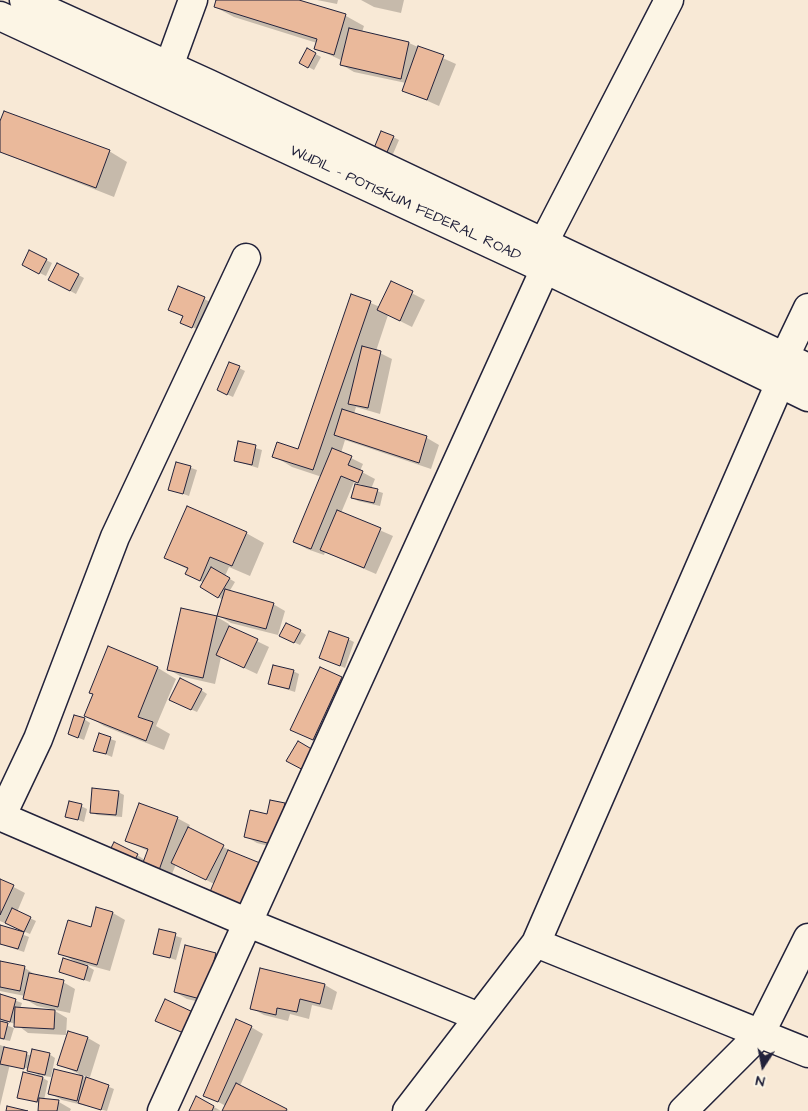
<!DOCTYPE html>
<html>
<head>
<meta charset="utf-8">
<style>
  body { margin:0 }
  #map { position:relative; width:808px; height:1111px; overflow:hidden; background:#f8e9d6; font-family:"Architects Daughter",sans-serif }
  canvas { display:block }
  .north { position:absolute; left:738px; top:1041px; width:50px; height:50px; -webkit-text-stroke:4px #fcf5e5; paint-order:stroke; rotate:191deg; font-size:14px; font-weight:700; line-height:20px; text-align:center; color:#22223b }
  .north::after { content:''; display:block; margin:auto; width:18px; height:22px; background:#22223b; clip-path:polygon(50% 0,100% 100%,50% 72%,0 100%) }
</style>
</head>
<body>
<div id="map">
<canvas width="808" height="1111"></canvas>
<div class="north">N</div>
</div>
<script>
const ctx = document.querySelector('canvas').getContext('2d');
ctx.lineJoin = 'round';
function fill(path, color) { ctx.fillStyle = color; ctx.fill(path, 'evenodd'); }
const shape = rows => new Path2D(rows.map(r => 'M' + r).join(''));
function strokePath(path, color, width, dash) { ctx.strokeStyle = color; ctx.lineWidth = width; ctx.lineCap = dash ? 'butt' : 'round'; ctx.setLineDash(dash || []); ctx.stroke(path); }
function label(font, color, halo, rows, align = 'center') {
  ctx.font = font + ' "Architects Daughter",sans-serif'; ctx.lineWidth = 4; ctx.setLineDash([]); ctx.textBaseline = 'middle'; ctx.strokeStyle = halo; ctx.fillStyle = color; for (const [text, x, y, turn = 0] of rows) {
    ctx.save(); ctx.translate(x, y); ctx.rotate((+turn || 0) * Math.PI / 180); ctx.textAlign = isNaN(turn) ? turn : align; if (halo) ctx.strokeText(text, 0, 0); ctx.fillText(text, 0, 0); ctx.restore();
  }
}
const shadow = shape([
  [218,0,295,0,346,16,364,26,362,32,409,43,456,64,439,106,403,90,406,83,354,72,342,65,343,61,315,48,317,43,234,17,215,7],
  [317,0,338,0,337,4],
  [361,0,404,0,401,13,374,7],
  [308,50,321,57,314,70,301,63],
  [0,124,109,151,127,162,114,197,0,152],
  [393,137,399,140,390,161,379,156],
  [46,260,52,263,46,276,29,268],
  [58,264,84,278,76,294,55,283],
  [392,283,425,300,412,327,388,315,376,351,392,359,380,414,356,407,354,414,427,438,439,445,431,469,345,440,341,453,363,464,360,471,375,479,371,489,383,493,380,506,358,501,353,498,362,485,354,482,341,513,393,536,376,574,325,552,324,555,307,549,295,542,322,477,292,467,274,456,298,451,352,295,380,307],
  [178,287,217,305,205,333,182,322,183,317,170,309],
  [239,368,245,371,233,397,224,393],
  [239,443,262,450,258,468,236,461],
  [177,463,197,470,189,496,170,489],
  [246,533,264,543,250,576,229,567,225,576,235,582,229,592,273,604,285,611,278,635,231,623,219,616,223,600,202,587,204,583,187,574,189,570,166,558],
  [217,617,229,624,228,627,269,647,257,674,221,657,215,684,180,676,168,669],
  [300,631,306,635,300,645,287,639],
  [348,639,354,642,345,668,321,658],
  [108,648,158,668,176,679,156,726,170,734,164,750,104,726,86,715],
  [320,669,354,685,325,746,304,736],
  [293,671,299,674,295,692,270,684],
  [201,690,207,694,197,712,177,703],
  [84,719,90,723,84,740,69,734],
  [99,735,116,741,112,757,95,750],
  [118,792,124,795,122,817,97,815,91,812],
  [285,805,297,812,287,851,257,843,245,836],
  [81,806,87,809,84,822,67,816],
  [177,818,190,825,188,829,235,853,245,934,176,878,211,892,214,884,176,864,170,879,114,874,137,855,145,860,148,851,127,841],
  [0,880,25,893,17,912,36,921,30,934,0,921],
  [113,913,125,920,110,971,84,964,94,970,90,982,60,972,76,962,60,953],
  [0,926,29,937,24,952,0,944],
  [160,931,182,938,176,960,154,953],
  [216,954,228,961,217,1006,187,999,175,992],
  [0,962,25,968,37,976,63,982,75,989,70,1013,37,1006,25,999,25,996,0,991],
  [325,985,337,992,332,1010,312,1005,309,1019,290,1014,288,1021,264,1015,251,1008],
  [0,995,22,1003,20,1009,55,1011,67,1018,66,1035,28,1033,16,1024,0,1020],
  [166,1001,198,1040,157,1021],
  [0,1023,14,1028,10,1041,0,1039],
  [251,1027,263,1034,240,1086,289,1111,223,1111,226,1106,205,1095],
  [88,1038,100,1045,90,1077,80,1075,114,1089,107,1111,62,1100,49,1093,79,1076,79,1074,59,1064],
  [0,1045,32,1056,49,1054,55,1058,51,1077,38,1075,48,1081,44,1100,59,1102,71,1109,70,1111,39,1111,40,1104,19,1097,40,1076,30,1070,30,1069,10,1064,0,1106],
  [197,1098,214,1107,221,1111,190,1111]
]);
const building = shape([
  [216,0,299,0,346,14,334,55,314,49,317,39,214,7,216,0],
  [349,28,409,42,401,79,340,65,349,28],
  [418,46,444,55,427,100,402,91,418,46],
  [307,48,316,53,308,68,299,63,307,48],
  [4,111,110,150,96,188,0,152,0,121,4,111],
  [381,131,394,136,384,159,372,153,381,131],
  [29,250,47,259,39,274,22,265,29,250],
  [57,263,79,274,70,291,48,280,57,263],
  [391,281,413,291,400,321,377,310,391,281],
  [178,286,205,297,192,328,180,323,183,316,168,310,178,286],
  [351,294,371,301,313,470,272,457,277,442,298,449,351,294],
  [362,346,381,351,368,408,348,404,362,346],
  [229,362,240,366,227,395,217,390,229,362],
  [342,409,427,436,419,463,334,435,342,409],
  [238,441,256,445,252,465,234,461,238,441],
  [332,448,352,456,348,465,363,471,358,483,341,476,311,549,293,542,332,448],
  [176,462,191,466,183,494,168,490,176,462],
  [355,484,378,489,374,503,351,498,355,484],
  [187,506,247,532,232,566,210,557,200,581,185,574,188,568,164,558,187,506],
  [337,510,381,528,364,568,320,550,337,510],
  [211,567,230,578,218,598,200,587,211,567],
  [225,589,274,603,266,629,217,616,225,589],
  [181,608,217,616,203,678,167,670,181,608],
  [286,623,301,630,294,643,279,636,286,623],
  [229,626,258,639,244,668,216,655,229,626],
  [329,631,349,638,340,666,319,658,329,631],
  [108,646,158,667,138,717,153,722,146,741,84,716,93,694,89,693,108,646],
  [273,665,294,670,289,689,268,684,273,665],
  [320,667,342,677,313,740,290,730,320,667],
  [180,678,202,689,191,710,169,700,180,678],
  [74,715,85,718,78,738,68,734,74,715],
  [99,733,111,737,106,754,93,751,99,733],
  [298,741,320,754,309,773,286,761,298,741],
  [92,788,119,791,116,815,90,813,92,788],
  [270,800,285,803,275,845,244,837,250,810,267,814,270,800],
  [69,801,82,804,78,820,65,817,69,801],
  [139,803,178,817,158,873,141,868,148,849,125,841,139,803],
  [188,827,224,845,206,880,171,863,188,827],
  [114,842,138,854,124,880,101,868,114,842],
  [228,850,260,863,233,928,200,915,228,850],
  [0,879,14,885,0,915,0,879],
  [96,907,113,912,97,965,58,954,68,920,91,927,96,907],
  [12,908,31,917,24,932,5,923,12,908],
  [0,925,24,932,18,949,0,944,0,925],
  [159,929,176,933,170,958,153,954,159,929],
  [185,945,216,953,204,1000,174,992,185,945],
  [63,958,88,966,84,980,59,972,63,958],
  [0,961,25,966,20,991,0,987,0,961],
  [260,968,325,984,320,1004,300,999,297,1012,277,1008,276,1015,250,1009,260,968],
  [29,973,64,980,58,1007,23,999,29,973],
  [0,994,16,999,10,1022,0,1019,0,994],
  [165,999,195,1013,186,1034,155,1021,165,999],
  [15,1007,55,1010,54,1029,14,1027,15,1007],
  [236,1019,252,1026,218,1102,203,1096,236,1019],
  [0,1021,8,1023,4,1039,0,1038,0,1021],
  [68,1031,88,1037,77,1071,57,1065,68,1031],
  [4,1047,27,1052,24,1069,0,1064,4,1047],
  [32,1049,50,1053,45,1075,27,1071,32,1049],
  [54,1069,83,1076,77,1101,48,1094,54,1069],
  [23,1072,43,1077,37,1102,17,1098,23,1072],
  [86,1077,109,1085,101,1110,78,1103,86,1077],
  [236,1083,287,1109,286,1111,222,1111,236,1083],
  [196,1096,214,1106,212,1111,189,1111,196,1096],
  [39,1098,59,1100,57,1111,38,1111,39,1098],
  [7,1106,28,1111,6,1111,7,1106]
]);
const minor = shape([
  [169,66,193,0],
  [544,242,669,0],
  [785,356,808,308],
  [0,816,246,922,479,1017],
  [1,817,38,739,115,537,246,258],
  [536,943,808,1053],
  [162,1111,545,269],
  [407,1111,536,943,780,383],
  [683,1111,760,1034,808,938]
]);
const major = shape([
  [24,0,209,84,808,368],
  [0,16,545,269,808,397]
]);
const streetNames = [
  ["WUDIL - POTISKUM FEDERAL ROAD",405,204,25]
];
fill(shadow, '#0003');
fill(building, '#eab99b');
strokePath(building, '#22223b', 1);
strokePath(minor, '#22223b', 31);
strokePath(major, '#22223b', 31);
strokePath(minor, '#fcf5e5', 28);
strokePath(major, '#fcf5e5', 28);
label('15px', '#22223b', '#fcf5e5', streetNames);
</script>
</body>
</html>
